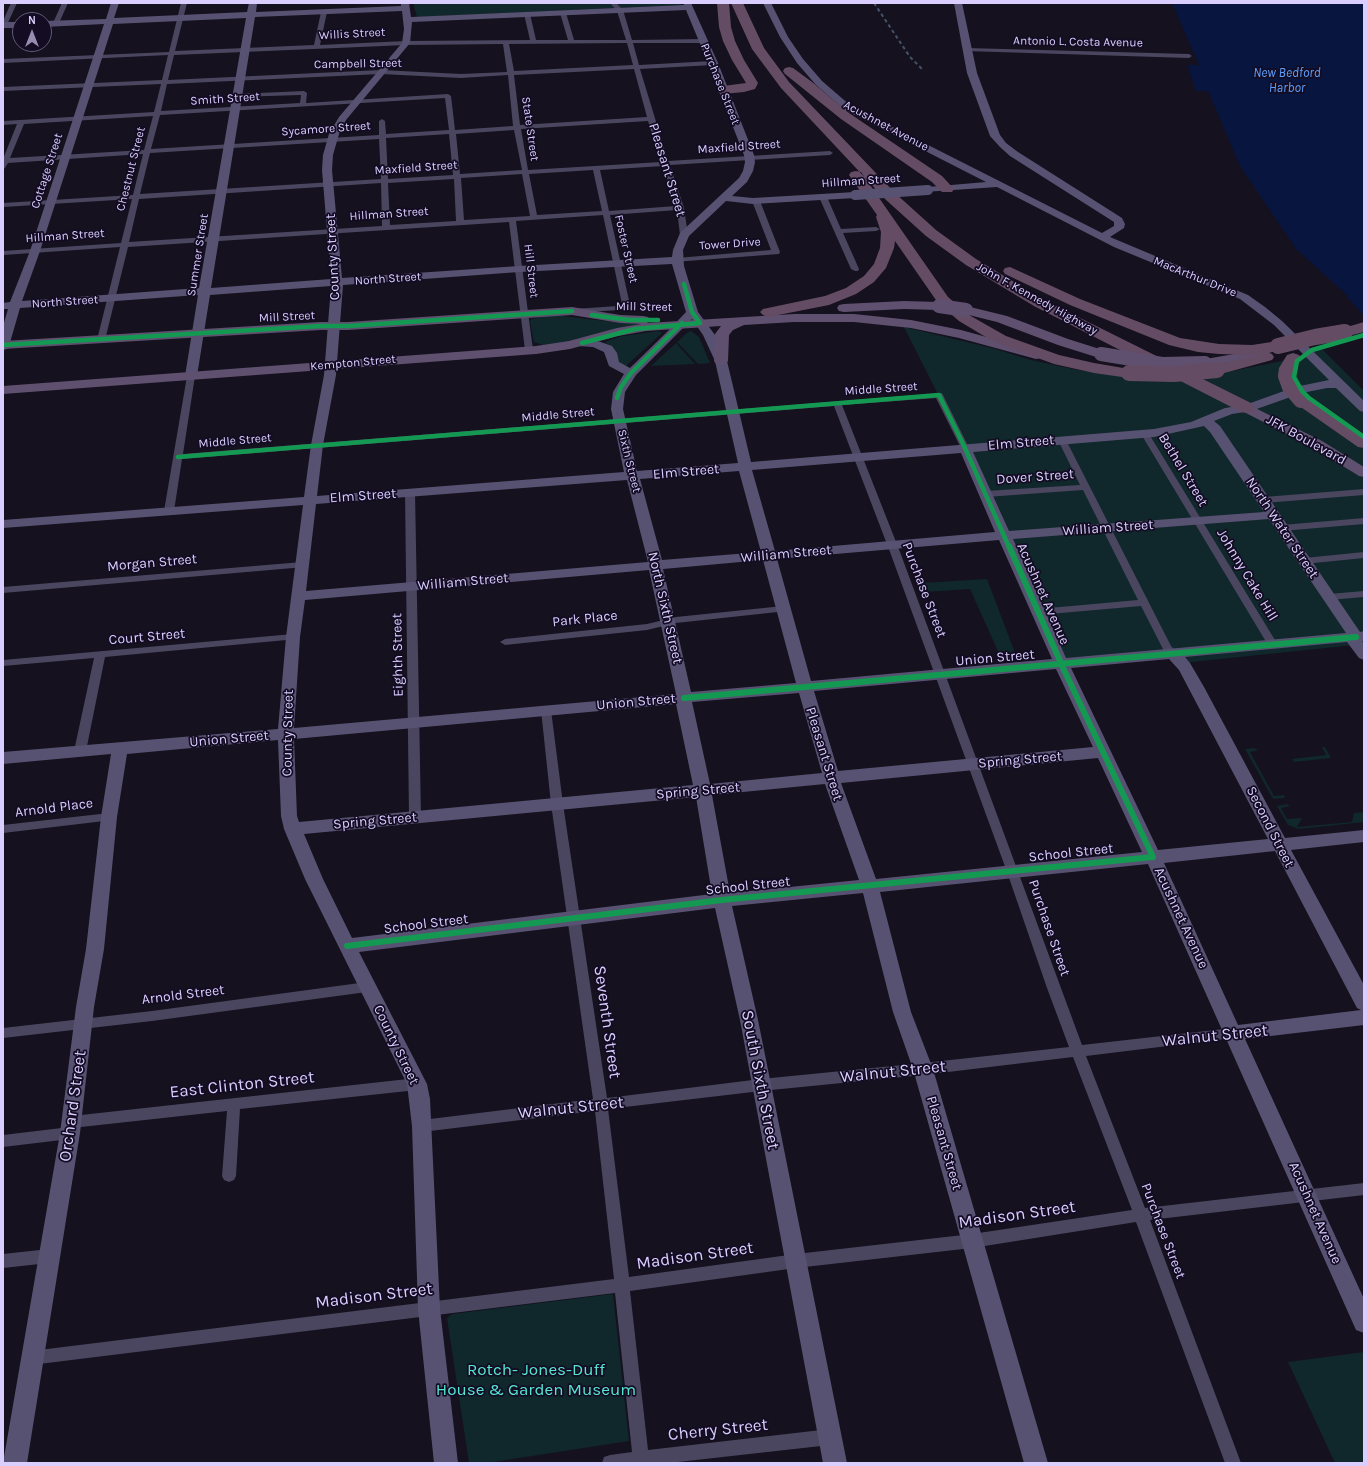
<!DOCTYPE html>
<html>
<head>
<meta charset="utf-8">
<style>
  body { margin:0 }
  #map { position:relative; width:1367px; height:1466px; overflow:hidden; background:#15111e; font-family:Karla,sans-serif }
  canvas { display:block }
  .frame { position:absolute; inset:0; border:4px solid #daceff; pointer-events:none }
  .north { position:absolute; left:12px; top:12px; width:40px; height:40px; box-sizing:border-box; background:#130c23; border:1px solid #635a7b; border-radius:50%; rotate:0deg; font-size:11px; font-weight:700; line-height:16px; text-align:center; color:#daceff }
  .north::after { content:''; display:block; margin:auto; width:14px; height:18px; background:#958cb0; clip-path:polygon(50% 0,100% 100%,50% 72%,0 100%) }
</style>
</head>
<body>
<div id="map">
<canvas width="1367" height="1466"></canvas>
<div class="frame"></div>
<div class="north">N</div>
</div>
<script>
const ctx = document.querySelector('canvas').getContext('2d');
ctx.lineJoin = 'round';
function fill(path, color) { ctx.fillStyle = color; ctx.fill(path, 'evenodd'); }
const shape = rows => new Path2D(rows.map(r => 'M' + r).join(''));
function strokePath(path, color, width, dash) { ctx.strokeStyle = color; ctx.lineWidth = width; ctx.lineCap = dash ? 'butt' : 'round'; ctx.setLineDash(dash || []); ctx.stroke(path); }
function label(font, color, halo, rows, align = 'center') {
  ctx.font = font + ' Karla,sans-serif'; ctx.lineWidth = 3.5; ctx.setLineDash([]); ctx.textBaseline = 'middle'; ctx.strokeStyle = halo; ctx.fillStyle = color; for (const [text, x, y, turn = 0] of rows) {
    ctx.save(); ctx.translate(x, y); ctx.rotate((+turn || 0) * Math.PI / 180); ctx.textAlign = isNaN(turn) ? turn : align; if (halo) ctx.strokeText(text, 0, 0); ctx.fillText(text, 0, 0); ctx.restore();
  }
}
const green = shape([
  [413,3,680,3,681,5,417,17],
  [554,315,614,322,640,324,560,344,543,345,534,342,530,322,531,319],
  [904,327,992,348,1031,360,1078,370,1126,377,1217,374,1282,361,1322,349,1364,391,1364,644,1182,663,1173,654,1061,664,965,448],
  [658,331,661,332,661,334,626,366,619,365,611,346,605,343,607,341,623,336],
  [691,331,699,337,710,363,698,364,677,342,687,333],
  [676,343,695,364,651,366,675,344],
  [987,579,1017,658,1001,658,970,589,925,592,921,583],
  [1322,747,1325,747,1331,758,1294,762,1292,759,1326,755],
  [1254,748,1258,750,1250,752,1274,796,1283,795,1285,796,1284,798,1273,799,1245,749],
  [1287,804,1290,806,1281,808,1287,819,1302,818,1297,827,1352,822,1354,813,1364,812,1364,822,1299,829,1288,825,1277,806],
  [613,1294,629,1441,487,1463,469,1463,447,1318,452,1314],
  [1364,1352,1364,1463,1335,1463,1288,1362]
]);
const water = shape([
  [1172,3,1364,3,1364,316,1347,297,1349,297,1296,249,1240,166,1208,91,1196,91,1187,65,1199,65]
]);
const street = shape([
  [11,3,17,3,6,27,3,29,3,21,11,3],
  [62,3,68,3,59,23,54,24,53,23,62,3],
  [181,3,187,3,175,51,314,45,321,12,324,10,327,12,320,45,406,41,530,40,524,14,527,12,530,14,536,40,568,40,560,13,563,11,566,13,574,40,626,40,617,11,610,3,616,3,623,10,632,40,703,39,706,41,703,43,633,43,639,65,713,61,716,63,713,65,640,69,668,161,830,151,833,153,830,155,670,165,684,208,688,235,684,237,680,235,677,210,610,215,630,305,619,310,574,313,570,311,574,309,618,306,622,304,603,215,516,221,533,350,532,352,529,352,525,350,509,222,128,247,105,340,101,342,97,340,120,247,3,255,3,251,121,243,132,199,3,207,3,203,133,195,143,154,8,163,5,168,3,169,3,159,17,124,3,125,3,121,154,112,161,84,3,91,3,87,162,80,168,55,3,63,3,59,169,52,181,3],
  [627,43,633,65,514,71,509,44,627,43],
  [503,44,507,72,461,74,381,70,168,80,174,55,406,45,503,44],
  [634,69,647,117,520,125,514,75,634,69],
  [381,74,461,78,508,75,513,126,455,130,451,96,448,94,306,103,307,93,304,91,237,94,234,96,235,97,301,95,300,103,161,111,167,84,381,74],
  [445,98,449,130,386,134,385,121,382,119,379,121,379,135,151,149,160,115,445,98],
  [153,116,144,150,10,158,24,124,153,116],
  [648,121,661,162,528,170,521,129,648,121],
  [514,130,522,170,460,174,456,134,514,130],
  [449,134,453,175,388,179,386,138,449,134],
  [379,139,381,179,140,194,150,153,379,139],
  [663,166,676,206,609,211,600,170,663,166],
  [593,170,602,211,537,215,529,174,593,170],
  [522,174,530,216,464,220,461,178,522,174],
  [454,179,456,221,390,225,388,183,454,179],
  [381,183,382,226,129,242,139,199,381,183],
  [967,48,1189,54,1192,56,1189,58,965,51,965,49,967,48],
  [820,195,823,195,827,197,841,229,876,227,880,229,876,231,843,233,859,269,858,271,855,271,851,269,819,197,820,195],
  [753,199,756,199,760,201,780,252,779,254,674,262,673,260,677,258,771,250,752,201,753,199],
  [191,373,195,376,183,454,942,393,969,448,968,450,962,450,936,398,842,405,900,552,1082,1045,1233,1028,1238,1029,1240,1033,1238,1037,1233,1038,1086,1056,1145,1208,1364,1183,1364,1195,1150,1220,1241,1463,1225,1463,1136,1222,972,1248,796,1268,630,1291,648,1450,830,1429,836,1431,838,1437,836,1443,830,1445,669,1463,602,1463,604,1457,610,1455,632,1452,615,1293,31,1365,26,1363,23,1358,26,1353,31,1351,614,1279,595,1111,422,1132,417,1130,415,1126,417,1122,422,1120,593,1099,551,804,541,710,542,707,550,707,551,710,563,804,607,1098,761,1079,923,1063,1069,1047,1047,988,1007,872,890,552,834,406,182,459,174,511,169,514,164,511,187,376,191,373],
  [1073,1057,1132,1210,972,1234,796,1254,629,1277,608,1109,761,1091,923,1075,1073,1057],
  [1145,431,1149,434,1278,645,1277,647,1273,648,1268,645,1141,434,1145,431],
  [1062,437,1066,440,1171,646,1178,654,1177,656,1169,656,1163,649,1141,606,1038,615,1033,612,1038,609,1138,600,1083,490,986,497,981,494,986,491,1080,485,1058,440,1062,437],
  [410,489,415,492,421,817,419,820,415,821,411,820,409,817,405,492,410,489],
  [1364,489,1364,495,1264,503,1259,500,1264,497,1364,489],
  [1364,518,1364,524,1282,531,1277,528,1282,525,1364,518],
  [1364,552,1364,558,1304,564,1299,561,1304,558,1364,552],
  [302,562,307,565,305,567,3,593,3,587,302,562],
  [1364,591,1364,597,1329,600,1324,597,1329,594,1364,591],
  [783,606,787,607,788,609,787,611,676,623,647,630,505,645,500,642,505,639,647,624,676,617,783,606],
  [293,634,297,635,298,637,297,639,105,657,86,751,84,754,80,755,76,754,74,751,94,658,3,666,3,660,293,634],
  [109,813,113,814,115,817,113,820,3,833,3,825,109,813],
  [367,982,372,983,373,987,372,991,367,992,152,1021,3,1038,3,1028,152,1011,367,982],
  [417,1078,422,1080,424,1084,422,1088,417,1090,240,1109,236,1176,234,1180,229,1182,224,1180,222,1176,227,1111,72,1128,75,1129,77,1133,75,1137,70,1139,3,1147,3,1135,70,1127,67,1126,65,1122,67,1118,72,1116,417,1078],
  [49,1249,54,1251,56,1256,54,1261,49,1263,3,1268,3,1254,49,1249]
]);
const secondary = shape([
  [111,3,119,3,114,18,247,12,249,3,257,3,256,12,401,6,401,3,409,3,411,17,684,5,683,3,691,3,718,63,754,155,755,162,753,171,747,182,732,196,753,198,855,192,860,195,855,198,753,204,726,201,689,236,683,250,684,266,698,312,715,335,727,361,751,462,1154,429,1191,422,1225,408,1245,405,1295,387,1329,380,1274,325,1240,299,1114,247,997,187,924,192,923,190,928,187,986,182,845,110,816,85,797,63,780,37,763,3,771,3,788,37,803,59,822,81,851,106,1102,233,1114,226,1114,222,1010,156,1000,147,990,136,967,73,954,3,962,3,977,73,1000,135,1006,143,1018,152,1122,218,1125,224,1124,228,1110,237,1248,295,1265,307,1282,321,1364,401,1364,412,1360,411,1336,388,1327,388,1302,393,1251,411,1232,414,1214,421,1220,426,1360,632,1364,631,1364,641,1362,641,1364,644,1364,660,1359,658,1347,642,1185,657,1190,663,1204,687,1285,838,1364,830,1364,842,1291,850,1364,985,1364,1025,1245,1039,1364,1299,1364,1333,1356,1330,1148,864,880,892,911,1012,933,1069,1048,1463,1024,1463,913,1069,893,1012,863,893,732,906,758,1020,847,1463,823,1463,740,1020,715,908,359,952,427,1084,430,1099,440,1309,458,1463,434,1463,418,1309,412,1126,407,1084,305,879,284,829,281,816,278,740,127,754,117,817,104,949,94,1007,80,1133,27,1463,3,1463,60,1133,76,1007,86,949,101,817,111,754,3,764,3,752,278,729,286,637,303,505,3,528,3,520,304,497,311,445,324,375,331,286,210,295,197,376,195,379,191,380,187,379,185,376,198,295,20,308,9,346,7,349,3,350,3,326,8,309,3,309,3,303,10,302,30,251,104,24,44,27,44,21,106,19,111,3],
  [686,10,708,63,744,155,745,162,743,171,739,178,680,233,673,250,672,257,519,266,342,278,332,170,333,155,339,134,346,120,410,43,412,22,686,10],
  [402,11,404,29,402,43,339,117,329,134,323,155,322,170,331,279,211,288,255,17,402,11],
  [246,18,199,288,22,301,40,251,113,24,246,18],
  [672,264,686,312,668,331,630,368,619,362,617,353,612,346,595,340,582,339,578,340,576,343,578,346,593,347,604,352,609,366,624,374,613,392,611,409,624,472,317,496,323,445,336,375,343,285,519,272,672,264],
  [692,319,703,335,715,361,738,463,637,471,623,409,625,392,636,375,692,319],
  [1204,426,1210,432,1264,512,1009,531,973,452,1154,437,1204,426],
  [961,453,995,532,775,551,752,470,961,453],
  [739,471,761,552,662,560,640,479,739,471],
  [627,480,648,562,306,591,316,504,627,480],
  [1269,519,1346,633,1066,658,1013,539,1269,519],
  [999,540,1052,659,811,681,777,559,999,540],
  [763,560,796,683,691,692,663,569,763,560],
  [649,570,676,694,294,728,300,637,305,600,649,570],
  [1169,659,1179,670,1268,839,1158,850,1071,668,1169,659],
  [1056,669,1093,747,838,771,814,691,1056,669],
  [799,693,822,773,710,784,692,702,799,693],
  [676,704,693,785,299,822,297,816,294,739,676,704],
  [1098,758,1142,852,876,879,841,783,1098,758],
  [825,784,859,880,730,893,712,795,825,784],
  [696,797,712,894,352,938,323,879,304,834,696,797],
  [1275,851,1357,1008,1361,1010,1238,1025,1164,863,1275,851],
  [3,22,20,22,20,28,3,28,3,22]
]);
const primary = shape([
  [904,301,939,302,944,303,945,306,944,309,939,310,904,309,844,312,839,311,837,308,839,305,844,304,904,301],
  [966,306,1007,316,1068,339,1106,351,1108,354,1106,357,1096,357,1058,345,997,322,961,313,959,310,961,307,966,306],
  [572,307,620,315,643,316,648,317,650,320,647,323,794,314,854,314,911,320,961,330,1041,352,1043,355,1041,358,1036,359,959,338,911,328,854,322,794,322,744,325,733,330,729,335,728,361,726,364,721,365,716,364,714,361,715,334,721,326,646,331,618,336,570,349,536,354,3,394,3,386,536,346,569,341,617,328,641,324,620,323,572,315,348,330,321,330,3,349,3,341,321,322,348,322,572,307],
  [1271,344,1276,345,1278,348,1276,351,1240,361,1205,367,1200,366,1198,363,1200,360,1234,354,1271,344],
  [1247,404,1322,441,1364,467,1364,477,1359,476,1312,447,1242,411,1240,408,1242,405,1247,404]
]);
const highway = shape([
  [717,3,729,3,731,27,735,41,744,60,758,83,755,89,744,92,723,94,719,93,717,90,719,87,723,86,746,83,732,60,723,41,719,27,717,3],
  [731,3,743,3,764,48,789,82,895,193,936,230,976,259,1044,300,1253,404,1255,408,1253,412,1247,413,1241,412,1034,306,966,265,926,236,885,199,781,88,752,49,731,3],
  [789,67,793,68,812,82,849,113,942,176,954,189,952,192,942,192,932,182,841,119,785,74,783,71,785,68,789,67],
  [856,171,861,172,948,297,969,315,1006,336,1059,355,1094,363,1135,370,1137,373,1135,376,1129,378,1094,373,1054,364,994,342,959,321,938,303,895,241,894,248,886,268,874,282,856,294,829,305,768,317,763,315,760,312,763,309,825,296,846,288,864,276,874,264,880,248,881,232,876,217,877,215,849,175,851,172,856,171],
  [1010,267,1080,299,1180,338,1219,344,1252,345,1278,341,1284,343,1286,346,1284,349,1267,352,1272,354,1274,357,1272,360,1217,375,1211,373,1209,370,1211,367,1263,353,1252,355,1219,354,1198,352,1169,345,1070,305,1005,274,1003,271,1005,268,1010,267],
  [1364,322,1364,332,1345,337,1340,335,1337,332,1340,329,1364,322],
  [1293,353,1299,355,1301,358,1295,368,1294,376,1292,379,1286,381,1280,379,1278,376,1279,368,1287,355,1293,353],
  [1301,395,1307,397,1364,435,1364,448,1358,447,1295,403,1293,400,1295,397,1301,395]
]);
const rail = shape([
  [874,3,910,57,922,69]
]);
const secondaryBridge = shape([
  [855,195,928,190]
]);
const primaryBridge = shape([
  [939,306,966,310],
  [1101,354,1162,364,1205,363]
]);
const highwayBridge = shape([
  [1278,346,1315,337,1345,332],
  [1129,373,1174,374,1217,370],
  [1286,376,1290,387,1301,400]
]);
const cyclewayFar1 = shape([
  [592,315,629,320,658,320],
  [1364,335,1312,350,1297,361,1294,377,1302,391,1309,398,1364,437],
  [582,343,635,329,700,323,692,312,684,284],
  [3,345,321,326,348,326,572,311],
  [617,398,621,387,631,373,682,323],
  [178,457,939,395,965,448,1009,547]
]);
const cycleway = shape([
  [684,698,1356,637],
  [347,946,722,900,1153,857,1064,670,1009,546]
]);
const farStreetnames = [
  ["Willis Street",352,34,-3],
  ["Antonio L. Costa Avenue",1078,42,1],
  ["Campbell Street",358,64,-1],
  ["Purchase Street",720,84,68],
  ["Smith Street",225,99,-4],
  ["Acushnet Avenue",886,126,28],
  ["Sycamore Street",326,129,-4],
  ["State Street",530,129,82],
  ["Maxfield Street",739,147,-4],
  ["Maxfield Street",416,168,-4],
  ["Chestnut Street",131,169,-76],
  ["Cottage Street",47,171,-72],
  ["Hillman Street",861,181,-4],
  ["Hillman Street",389,214,-4],
  ["Hillman Street",65,236,-4],
  ["Tower Drive",730,244,-4],
  ["Foster Street",626,249,77],
  ["Summer Street",198,255,-81],
  ["Hill Street",531,271,83],
  ["MacArthur Drive",1195,277,22],
  ["North Street",388,279,-4],
  ["John F. Kennedy Highway",1037,299,29],
  ["North Street",65,302,-4],
  ["Mill Street",644,307,1],
  ["Mill Street",287,317,-3],
  ["Kempton Street",353,363,-5],
  ["Middle Street",881,389,-4],
  ["Middle Street",558,415,-5],
  ["Middle Street",235,441,-5],
  ["Sixth Street",629,461,76]
];
const farWaternames = [
  ["New Bedford",1287,73],
  ["Harbor",1287,88]
];
const streetNames = [
  ["Pleasant Street",667,170,73],
  ["County Street",333,257,-93],
  ["JFK Boulevard",1306,440,29],
  ["Elm Street",1021,443,-5],
  ["Bethel Street",1183,470,59],
  ["Elm Street",686,472,-5],
  ["Dover Street",1035,477,-4],
  ["Elm Street",363,496,-4],
  ["William Street",1108,528,-4],
  ["North Water Street",1282,528,56],
  ["William Street",786,554,-5],
  ["Morgan Street",152,563,-5],
  ["Johnny Cake Hill",1247,575,59],
  ["William Street",463,582,-5],
  ["Purchase Street",924,590,69],
  ["Acushnet Avenue",1043,594,66],
  ["North Sixth Street",665,608,77],
  ["Park Place",585,619,-6],
  ["Court Street",147,637,-5],
  ["Eighth Street",398,655,-91],
  ["Union Street",995,658,-5],
  ["Union Street",636,702,-5],
  ["County Street",288,733,-89],
  ["Union Street",229,739,-5],
  ["Pleasant Street",824,754,73],
  ["Spring Street",1020,760,-5],
  ["Spring Street",698,791,-5],
  ["Arnold Place",54,808,-7],
  ["Spring Street",375,821,-5],
  ["Second Street",1270,827,63],
  ["School Street",1071,853,-6],
  ["School Street",748,886,-6],
  ["Acushnet Avenue",1181,918,65],
  ["School Street",426,924,-7],
  ["Purchase Street",1049,928,71],
  ["Arnold Street",183,995,-7],
  ["County Street",396,1045,64],
  ["Pleasant Street",944,1143,74],
  ["Acushnet Avenue",1315,1213,66],
  ["Purchase Street",1163,1231,69]
];
const nearStreetnames = [
  ["Seventh Street",607,1022,82],
  ["Walnut Street",1215,1036,-6],
  ["Walnut Street",893,1072,-6],
  ["South Sixth Street",760,1080,79],
  ["East Clinton Street",242,1085,-6],
  ["Orchard Street",73,1106,-82],
  ["Walnut Street",571,1108,-6],
  ["Madison Street",1017,1215,-8],
  ["Madison Street",695,1256,-8],
  ["Madison Street",374,1296,-7],
  ["Cherry Street",718,1430,-6]
];
const nearParknames = [
  ["Rotch- Jones-Duff",536,1370],
  ["House & Garden Museum",536,1390]
];
fill(green, '#10272b');
fill(water, '#08153f');
fill(street, '#4a465f');
fill(secondary, '#585272');
fill(primary, '#605070');
fill(highway, '#654c65');
strokePath(rail, '#435369', 2, [3.5, 3]);
strokePath(secondaryBridge, '#585272', 10);
strokePath(primaryBridge, '#605070', 14);
strokePath(highwayBridge, '#654c65', 16);
strokePath(cyclewayFar1, '#139951', 4.5);
strokePath(cycleway, '#139951', 6);
label('12px', '#daceff', '#130c23', farStreetnames);
label('italic 13px', '#5ca0ff', '#130c23', farWaternames);
label('14px', '#daceff', '#130c23', streetNames);
label('17px', '#daceff', '#130c23', nearStreetnames);
label('17px', '#54e6d3', '#130c23', nearParknames);
</script>
</body>
</html>
